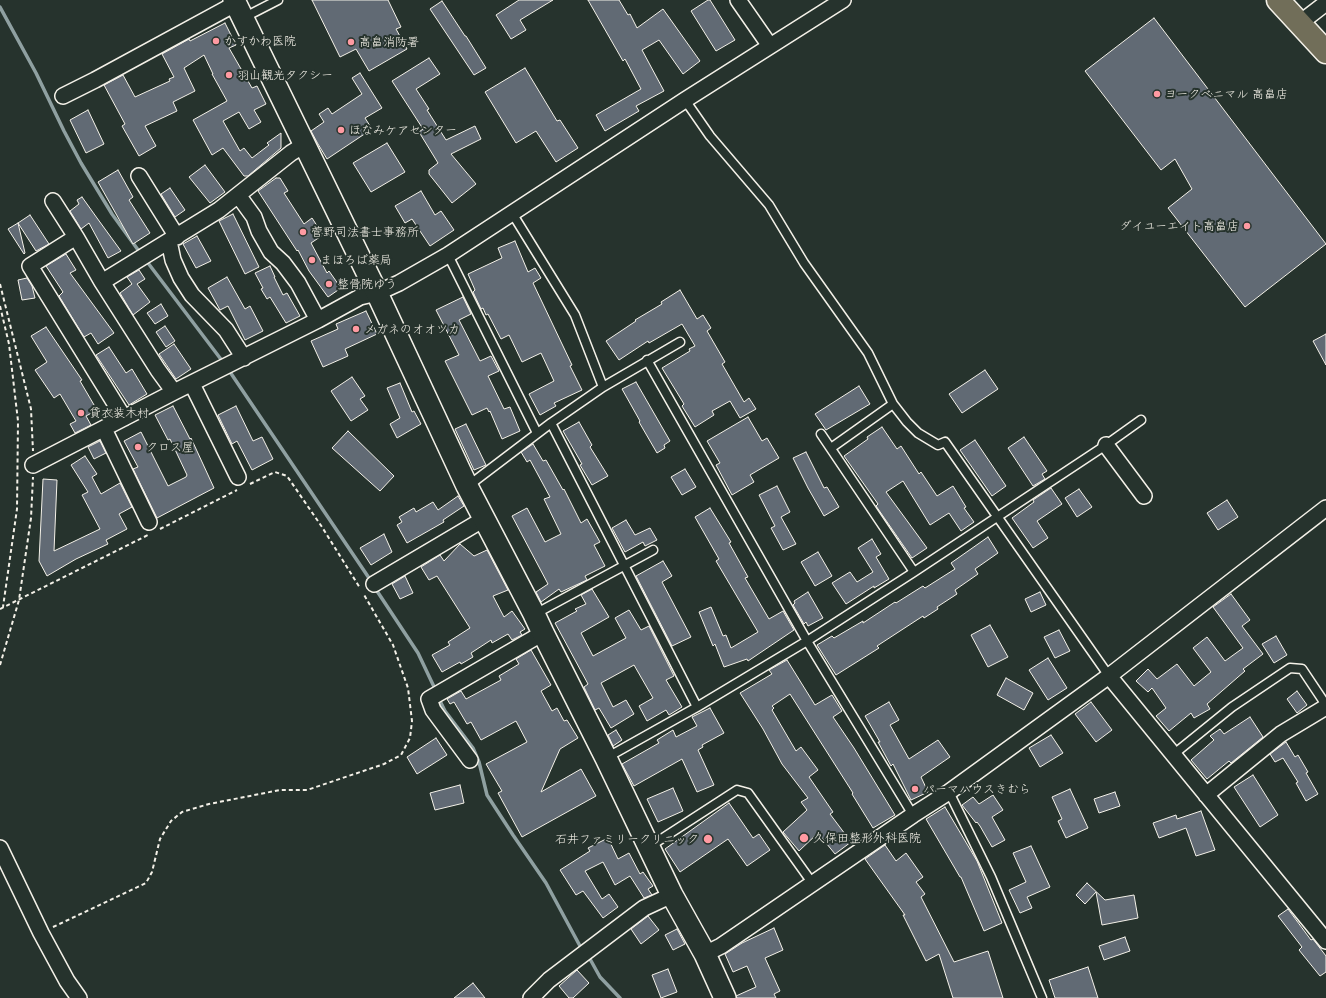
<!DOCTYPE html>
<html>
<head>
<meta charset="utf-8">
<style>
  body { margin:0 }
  canvas { display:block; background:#26332d }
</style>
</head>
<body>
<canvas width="1326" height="998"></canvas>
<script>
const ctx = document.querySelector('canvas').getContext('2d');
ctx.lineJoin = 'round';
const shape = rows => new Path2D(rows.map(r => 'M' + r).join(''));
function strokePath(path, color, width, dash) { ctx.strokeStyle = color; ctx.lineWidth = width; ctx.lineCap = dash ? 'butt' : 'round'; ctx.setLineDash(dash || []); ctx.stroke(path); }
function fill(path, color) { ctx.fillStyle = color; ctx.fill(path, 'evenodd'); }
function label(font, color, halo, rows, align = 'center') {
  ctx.font = font + ' Mali,"Klee One",sans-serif'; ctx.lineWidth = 4; ctx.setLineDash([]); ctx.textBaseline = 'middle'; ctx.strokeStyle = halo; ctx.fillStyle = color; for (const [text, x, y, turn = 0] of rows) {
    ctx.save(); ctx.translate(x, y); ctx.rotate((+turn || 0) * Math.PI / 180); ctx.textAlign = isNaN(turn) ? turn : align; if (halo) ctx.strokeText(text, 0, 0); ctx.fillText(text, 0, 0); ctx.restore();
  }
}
const stream = shape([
  [0,7,36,73,64,131,81,163,112,214,141,254],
  [145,259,223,362],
  [228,369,371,581],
  [375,588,418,653,436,691],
  [438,697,445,711,473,748,479,762,487,795,513,835,546,883,580,946],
  [590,959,600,977,620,998]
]);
const building = shape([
  [312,0,388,0,401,27,396,29,407,49,369,71,356,49,340,57,312,0],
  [519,0,553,0,520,20,526,30,511,39,496,15,519,0],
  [588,0,619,0,628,15,630,14,637,28,663,9,700,61,683,74,659,40,642,50,664,91,636,106,639,111,605,131,596,115,641,89,625,59,623,61,588,0],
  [708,0,710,0,735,40,716,51,691,11,708,0],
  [442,1,465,36,466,36,486,68,474,75,430,9,442,1],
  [1154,18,1326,244,1245,307,1168,208,1192,189,1175,159,1161,170,1085,71,1154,18],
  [225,23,236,45,229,48,252,88,257,86,266,104,254,110,261,122,249,129,239,112,223,121,240,151,244,148,252,158,269,145,267,143,281,133,281,148,248,176,244,176,223,148,212,155,193,120,227,101,212,74,213,74,204,55,184,68,195,91,173,102,177,111,145,126,156,146,139,156,122,126,125,124,104,85,123,75,135,97,170,81,169,79,174,77,162,54,189,39,190,41,225,23],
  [429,58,440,74,416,89,429,109,427,110,446,140,475,126,481,139,451,154,476,184,452,203,429,174,429,170,438,163,419,132,423,129,392,81,429,58],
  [525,68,557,121,560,120,578,148,556,162,536,131,516,143,485,92,525,68],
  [360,73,382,108,365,118,372,129,327,159,318,144,311,131,324,122,319,114,328,108,332,114,362,94,352,78,360,73],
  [88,110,104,144,86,153,70,120,88,110],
  [387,143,405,172,371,192,353,163,387,143],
  [205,165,225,192,210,203,189,177,205,165],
  [118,170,133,197,129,200,150,233,133,244,98,182,118,170],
  [276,178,280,178,288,191,284,193,304,224,312,218,323,235,311,243,327,273,329,271,341,288,328,297,309,271,298,250,297,251,258,191,276,178],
  [170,188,185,210,175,217,161,194,170,188],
  [421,191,435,215,441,211,454,230,430,246,412,219,405,223,395,206,421,191],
  [82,197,97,218,121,251,108,258,89,223,81,229,70,211,79,204,77,200,82,197],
  [233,214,259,267,245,274,219,221,233,214],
  [30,215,49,244,36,251,18,223,30,215],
  [18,223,25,253,24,254,8,229,18,223],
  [197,236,211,261,196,268,183,244,197,236],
  [515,241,528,272,535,268,541,278,533,283,572,365,570,366,582,390,554,403,556,406,540,415,529,394,554,381,541,353,522,362,509,335,501,339,488,314,486,315,483,308,481,309,473,292,475,290,468,274,502,258,498,248,515,241],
  [66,254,76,270,70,273,114,333,98,344,91,333,84,337,59,296,63,292,46,266,66,254],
  [270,266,275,277,274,277,283,295,287,293,300,316,286,323,270,297,267,299,261,289,263,288,255,273,270,266],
  [139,270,145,279,137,284,150,302,133,315,120,293,132,284,127,277,139,270],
  [227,277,245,309,250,306,263,331,245,340,228,306,220,310,208,288,227,277],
  [27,278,32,286,35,298,22,300,18,280,27,278],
  [680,290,697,319,703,315,711,328,707,331,725,362,722,364,744,402,749,398,756,409,740,418,730,401,712,411,714,415,695,427,682,406,684,404,662,368,690,351,689,349,695,346,682,324,649,343,648,341,619,360,606,341,636,321,635,320,662,304,661,302,680,290],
  [463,297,471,314,459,320,480,361,491,356,499,371,488,376,504,409,510,407,520,431,502,439,490,411,489,412,487,408,472,415,445,361,459,355,436,310,463,297],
  [161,304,168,316,155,324,147,313,161,304],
  [366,311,377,334,345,349,348,356,323,367,311,341,338,329,336,324,366,311],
  [165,326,175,341,166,347,156,332,165,326],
  [46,327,82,380,80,381,97,410,86,416,91,425,75,433,70,424,76,421,60,394,54,398,35,370,47,362,31,336,46,327],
  [1326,334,1326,365,1313,341,1326,334],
  [174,344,191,369,176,379,159,354,174,344],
  [109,347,126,373,132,369,147,394,129,405,96,355,109,347],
  [985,370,998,389,962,413,949,394,985,370],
  [352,377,365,396,360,399,368,410,351,421,331,391,352,377],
  [636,382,670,441,664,445,665,448,657,453,639,422,640,421,622,389,636,382],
  [400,383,412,412,414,411,421,424,397,438,390,424,400,418,387,388,400,383],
  [859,386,870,404,826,430,815,414,859,386],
  [173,406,190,439,191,438,214,488,157,518,133,469,138,467,124,441,141,432,168,486,186,477,187,475,170,439,168,440,155,415,173,406],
  [236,406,253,441,262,437,273,459,252,470,237,441,232,444,218,415,236,406],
  [748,417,762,441,767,438,779,458,750,475,754,482,732,495,716,465,720,463,707,441,748,417],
  [579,422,592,445,590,447,608,476,592,485,580,465,582,464,563,431,579,422],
  [466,424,486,465,474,470,455,429,466,424],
  [882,427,897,449,901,446,919,474,921,472,937,496,953,486,966,507,964,508,974,522,961,531,949,513,930,525,903,481,886,492,927,548,912,558,876,506,878,504,844,456,868,439,867,437,882,427],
  [348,431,394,476,380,491,332,448,348,431],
  [1024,437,1047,471,1042,474,1045,479,1033,486,1008,448,1024,437],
  [975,440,1006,486,992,496,960,450,975,440],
  [100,441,106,453,94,459,88,447,100,441],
  [533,444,543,461,546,460,563,490,564,489,581,523,587,519,600,542,594,545,605,566,585,576,587,580,561,592,559,589,541,602,536,592,548,584,512,516,527,508,545,542,561,534,544,499,550,497,530,460,527,462,521,452,533,444],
  [806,452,824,488,827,487,839,507,824,516,808,488,793,458,806,452],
  [85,456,97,474,92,477,101,494,120,483,132,507,119,514,127,529,106,540,108,544,76,559,47,576,39,561,43,479,57,480,54,551,100,529,82,495,88,492,71,465,85,456],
  [685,469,696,487,682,495,671,477,685,469],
  [777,486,790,512,781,517,796,544,783,550,771,528,775,526,759,495,777,486],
  [1051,488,1062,504,1037,521,1048,538,1033,548,1012,518,1034,502,1033,500,1051,488],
  [1079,489,1092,507,1077,517,1065,498,1079,489],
  [458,496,464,506,443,520,444,522,407,543,397,525,402,522,399,517,414,508,416,512,433,502,438,510,458,496],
  [1227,500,1238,517,1218,530,1207,513,1227,500],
  [710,508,731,542,729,543,748,577,745,578,769,619,783,611,794,630,748,661,747,659,724,667,715,644,713,646,699,612,711,607,723,636,726,635,731,648,758,632,716,561,719,559,695,517,710,508],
  [626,520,635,535,650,528,657,540,645,546,643,542,625,552,612,528,626,520],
  [384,534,392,552,371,565,360,548,384,534],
  [988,537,998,553,975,569,978,574,955,590,957,594,937,607,938,609,924,618,923,616,877,646,879,648,836,675,817,645,832,636,834,638,863,621,863,623,895,602,896,603,923,586,925,588,955,569,951,563,988,537],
  [872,539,881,554,876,557,889,579,874,588,874,586,846,604,832,583,850,572,857,582,873,572,858,548,872,539],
  [460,544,474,556,487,550,508,590,493,596,504,617,512,611,525,629,520,632,522,635,512,640,508,634,492,643,491,640,471,653,473,657,461,664,460,662,442,672,432,655,450,645,448,642,470,628,437,576,429,580,421,567,440,555,444,561,460,544],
  [818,552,832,576,815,586,801,562,818,552],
  [663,561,672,576,662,582,691,637,672,646,636,576,663,561],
  [405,576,413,593,400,599,392,584,405,576],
  [592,589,609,617,581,633,593,656,626,638,615,618,629,610,641,630,649,626,674,676,666,680,682,707,669,715,666,710,647,721,639,706,653,698,634,665,601,683,613,707,626,700,634,714,611,728,599,708,595,710,584,687,588,684,555,623,577,611,575,609,586,604,581,595,592,589],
  [808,592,823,618,808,626,806,622,804,624,793,605,795,603,794,601,808,592],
  [1040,592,1046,605,1031,612,1025,599,1040,592],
  [1231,594,1250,620,1242,626,1263,654,1243,669,1245,671,1207,704,1210,709,1194,718,1191,713,1169,731,1156,716,1166,708,1152,688,1148,692,1136,681,1148,669,1157,679,1177,664,1194,686,1211,672,1193,648,1207,637,1225,661,1243,648,1213,607,1231,594],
  [990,625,1008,657,988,667,971,635,990,625],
  [1059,630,1070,651,1055,658,1044,637,1059,630],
  [1276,636,1287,655,1274,663,1262,644,1276,636],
  [531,650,551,685,541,691,552,711,557,708,564,721,567,720,578,738,560,749,541,792,581,769,596,796,522,837,498,793,502,791,486,764,527,742,516,721,481,740,471,722,467,724,454,702,450,704,447,699,461,691,466,699,501,680,499,676,519,664,516,659,531,650],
  [1048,658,1067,688,1048,700,1029,670,1048,658],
  [787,660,815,705,832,695,842,711,833,717,854,748,895,815,873,828,852,794,853,793,790,694,772,706,774,708,772,710,796,751,801,747,818,770,809,777,833,812,830,814,851,842,835,854,818,833,799,851,783,832,807,810,801,802,808,798,782,764,763,729,740,693,772,674,769,670,787,660],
  [1006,678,1033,693,1024,710,997,695,1006,678],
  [1297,691,1307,705,1297,713,1287,699,1297,691],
  [889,702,899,720,890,725,909,759,938,740,950,757,921,777,928,792,911,800,893,764,891,766,878,742,880,742,865,716,889,702],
  [1091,702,1112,730,1096,742,1075,714,1091,702],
  [710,708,724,733,702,745,703,747,698,750,714,785,697,792,682,759,634,786,622,764,659,743,657,740,673,730,676,737,697,726,692,717,710,708],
  [1250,717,1263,737,1231,763,1229,761,1207,779,1191,760,1214,740,1210,736,1220,729,1224,734,1250,717],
  [616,730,622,740,613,746,608,735,616,730],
  [1051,735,1063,753,1040,767,1029,748,1051,735],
  [436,738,447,755,417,774,407,757,436,738],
  [1286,742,1295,757,1298,755,1308,772,1306,773,1318,794,1306,801,1296,783,1298,782,1283,758,1275,762,1270,754,1286,742],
  [1253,775,1278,815,1260,827,1234,787,1253,775],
  [460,785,464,803,435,810,430,793,460,785],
  [673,788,683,811,658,822,647,799,673,788],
  [1070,789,1088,828,1066,838,1058,821,1062,819,1052,797,1070,789],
  [1115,792,1120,806,1099,813,1094,799,1115,792],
  [993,795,1003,810,992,817,1005,840,992,847,980,826,977,822,976,823,962,805,973,797,979,804,993,795],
  [729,803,753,838,759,834,770,850,747,866,728,839,680,872,665,849,729,803],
  [945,807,977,861,1002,923,984,931,961,877,960,877,926,819,945,807],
  [1201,811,1215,850,1196,856,1186,828,1159,838,1153,823,1176,815,1177,819,1201,811],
  [608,838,618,859,629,853,640,874,643,872,653,886,648,889,652,895,644,898,630,876,615,885,603,862,585,871,602,899,609,894,618,907,603,918,583,891,576,895,560,870,590,851,588,848,608,838],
  [885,845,896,861,906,853,923,877,916,882,925,894,921,897,954,962,988,951,1003,998,953,998,939,954,926,961,903,915,905,915,865,859,885,845],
  [1031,846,1050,887,1027,897,1032,908,1020,913,1009,890,1026,882,1013,853,1031,846],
  [1087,883,1105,900,1134,895,1138,918,1102,925,1096,892,1085,904,1076,895,1087,883],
  [1288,909,1311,940,1313,939,1326,956,1326,972,1320,976,1299,950,1302,947,1278,916,1288,909],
  [648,916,659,930,641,944,631,929,648,916],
  [774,928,783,950,765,958,780,991,774,994,776,998,737,998,736,996,756,987,747,966,733,972,725,954,742,943,774,928],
  [677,929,685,944,673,950,665,935,677,929],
  [1125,937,1130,951,1104,960,1099,946,1125,937],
  [1088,967,1098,998,1055,998,1049,980,1088,967],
  [668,969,677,992,661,998,652,975,668,969],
  [577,970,589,983,573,998,569,998,559,986,577,970],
  [473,983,485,998,454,998,473,983]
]);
const path = shape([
  [0,284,31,409,33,451],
  [0,306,9,344,18,421,17,509,3,607],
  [250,484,275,472,287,476,322,527,360,588],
  [160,529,237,490],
  [0,609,148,535],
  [0,665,19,600,31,518,33,477],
  [53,927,146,883,152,872,160,839,171,821,182,812,209,804,280,790,307,790,384,764,401,755,410,738,412,721,408,688,393,645,363,593]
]);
const lane = shape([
  [243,18,278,0],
  [685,100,710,136,769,205,804,263,868,353,893,404,907,422,918,433,938,445,945,442,1109,676],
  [512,213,575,315,603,387],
  [448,255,537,433],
  [647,360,807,641,913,815],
  [551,423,697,707],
  [821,434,914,572],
  [831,448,893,404],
  [468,486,551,423,603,387,680,342],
  [535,614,653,550],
  [1174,754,1232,707,1290,668,1302,669,1326,705],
  [606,758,697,707,807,641,914,572,1106,445,1141,420],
  [949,792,991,877,1042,998],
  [649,847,737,790,748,793,813,884]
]);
const street = shape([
  [738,0,770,46],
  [1300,23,1326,3],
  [63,96,95,80,235,4],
  [139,176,177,237],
  [238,195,254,217,259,231,271,252,283,263,298,283,318,320],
  [53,201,76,237,102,282,158,370,174,392],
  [76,237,30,266,124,418],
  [169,241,173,260,181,278,192,295,226,330,244,358],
  [102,282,219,210,291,153,304,145],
  [192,384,238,477],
  [104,429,149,522],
  [1106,445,1144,496],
  [33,465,174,392,318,320,360,297,377,293,399,283,448,255,685,100,843,0],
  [374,584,484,519],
  [1109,676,1326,941],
  [470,760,433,710,429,699,543,633],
  [1206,795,1281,734,1326,707],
  [0,848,41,933,67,981,79,998],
  [705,954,721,946,913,815,949,792,1109,676,1326,508],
  [531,998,549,980,644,908,672,895]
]);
const secondary = shape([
  [234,0,377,293,467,486,534,614,543,633,606,758,672,895,705,954,725,998]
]);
const primary = shape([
  [1278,0,1326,52]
]);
const markers = [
  [216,41,4,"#ff9aa2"],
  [351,42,4,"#ff9aa2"],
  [229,75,4,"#ff9aa2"],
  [1157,94,4,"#ff9aa2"],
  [341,130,4,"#ff9aa2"],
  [1247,226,4,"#ff9aa2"],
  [303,232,4,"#ff9aa2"],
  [312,260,4,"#ff9aa2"],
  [329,284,4,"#ff9aa2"],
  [356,329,4,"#ff9aa2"],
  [81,413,4,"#ff9aa2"],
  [138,447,4,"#ff9aa2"],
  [915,789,4,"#ff9aa2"],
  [804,838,5,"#ff9aa2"],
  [708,839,5,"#ff9aa2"]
];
const poiNames = [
  ["かすかわ医院",224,41],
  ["高畠消防署",359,42],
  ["羽山観光タクシー",237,75],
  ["ヨークベニマル 高畠店",1165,94],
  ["ほなみケアセンター",349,130],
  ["ダイユーエイト高畠店",1239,226,"right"],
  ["菅野司法書士事務所",311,232],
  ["まほろば薬局",320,260],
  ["整骨院ゆう",337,284],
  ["メガネのオオツカ",364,329],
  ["貸衣装木村",89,413],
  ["クロス屋",146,447],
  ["パーマハウスきむら",923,789],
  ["久保田整形外科医院",813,838],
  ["石井ファミリークリニック",699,839,"right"]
];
strokePath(stream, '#8fa0a1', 3.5);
fill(building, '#616a74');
strokePath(building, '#f4f1e8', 1);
strokePath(lane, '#f4f1e8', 11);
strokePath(street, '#f4f1e8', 18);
strokePath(secondary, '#f4f1e8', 24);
strokePath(primary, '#f4f1e8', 25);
strokePath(path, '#f4f1e8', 2, [4, 3]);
strokePath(lane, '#26332d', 8);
strokePath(street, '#26332d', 15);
strokePath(secondary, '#26332d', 21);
strokePath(primary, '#716e59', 22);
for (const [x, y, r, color] of markers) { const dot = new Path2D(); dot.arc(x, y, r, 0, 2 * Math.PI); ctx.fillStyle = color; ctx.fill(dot); strokePath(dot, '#26332d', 1.5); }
label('12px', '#f4f1e8', '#26332d', poiNames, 'left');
</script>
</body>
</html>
